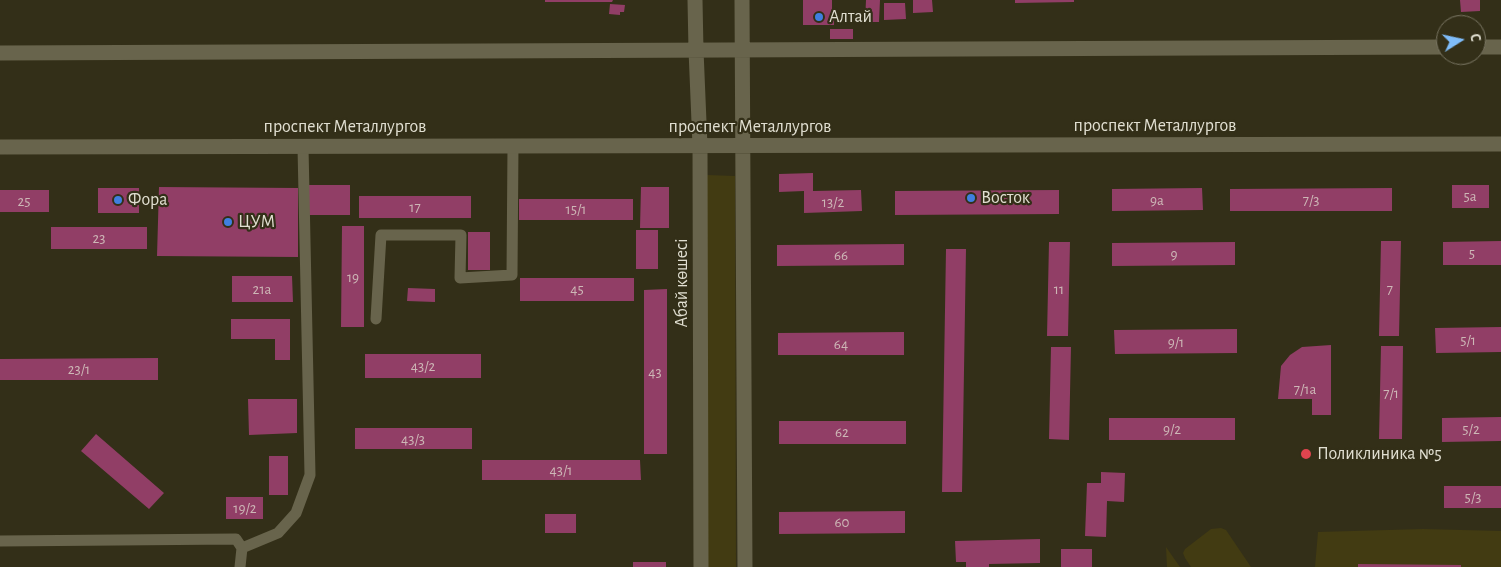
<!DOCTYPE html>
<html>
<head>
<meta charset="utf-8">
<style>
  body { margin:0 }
  #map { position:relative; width:1501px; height:567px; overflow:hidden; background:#332f18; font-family:"Alegreya Sans",sans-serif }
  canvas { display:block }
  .north { position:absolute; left:1436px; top:15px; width:50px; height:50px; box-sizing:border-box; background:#332f18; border:1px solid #797562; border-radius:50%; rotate:80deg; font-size:14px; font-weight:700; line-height:20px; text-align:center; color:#e1dfd1 }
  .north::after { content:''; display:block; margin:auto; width:18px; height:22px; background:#7fbdfa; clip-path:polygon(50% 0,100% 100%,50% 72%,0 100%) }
</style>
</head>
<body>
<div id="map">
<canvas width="1501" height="567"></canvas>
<div class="north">С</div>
</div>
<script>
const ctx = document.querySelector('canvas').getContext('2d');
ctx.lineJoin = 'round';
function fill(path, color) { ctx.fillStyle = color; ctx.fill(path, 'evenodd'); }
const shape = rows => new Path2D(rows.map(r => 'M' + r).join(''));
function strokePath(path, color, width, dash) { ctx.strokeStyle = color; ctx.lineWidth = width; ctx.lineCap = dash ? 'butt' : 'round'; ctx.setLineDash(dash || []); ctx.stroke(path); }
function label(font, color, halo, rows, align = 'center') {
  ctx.font = font + ' "Alegreya Sans",sans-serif'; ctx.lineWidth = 4.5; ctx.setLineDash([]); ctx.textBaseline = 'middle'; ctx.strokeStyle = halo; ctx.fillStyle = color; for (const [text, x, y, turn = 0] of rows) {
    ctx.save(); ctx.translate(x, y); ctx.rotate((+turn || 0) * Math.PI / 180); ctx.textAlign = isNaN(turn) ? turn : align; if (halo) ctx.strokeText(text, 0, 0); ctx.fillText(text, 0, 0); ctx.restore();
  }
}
const green = shape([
  [707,175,735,176,736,567,707,567],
  [1221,528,1226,530,1251,567,1191,567,1185,558,1183,553,1185,549,1211,529],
  [1423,529,1501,531,1501,567,1315,567,1318,532],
  [1166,547,1180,567,1167,567]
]);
const building = shape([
  [545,0,613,0,612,2,545,2],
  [803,0,832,0,832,10,834,9,834,25,803,25],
  [866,0,880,0,879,22,865,22],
  [913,0,932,0,933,12,913,13],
  [1015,0,1074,0,1074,2,1015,3],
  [1460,0,1480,0,1480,11,1461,12],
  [884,3,905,3,906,19,884,20],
  [610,4,625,5,624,12,620,12,620,15,609,14],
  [830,29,853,29,853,39,830,39],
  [813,173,813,191,861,190,862,211,804,213,804,191,779,192,779,174],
  [308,185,350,185,350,215,309,215],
  [1452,185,1489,185,1489,208,1452,208],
  [159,187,298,188,298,257,157,256],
  [641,187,669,187,669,228,640,228],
  [98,188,139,188,139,213,98,213],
  [1202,188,1203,210,1112,211,1112,189],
  [1392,188,1392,211,1230,211,1230,189],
  [0,190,49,190,49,212,0,212],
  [1059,190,1059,214,895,215,895,191],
  [359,196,471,196,471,218,359,218],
  [519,199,633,199,633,220,519,220],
  [342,226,364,226,364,327,341,327],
  [51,227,147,227,147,249,51,249],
  [636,230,658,230,658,269,636,269],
  [468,232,490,232,490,270,468,270],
  [1381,241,1401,241,1399,336,1379,336],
  [1501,241,1501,265,1443,265,1443,242],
  [1049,242,1070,242,1068,336,1047,336],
  [1235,242,1235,265,1112,266,1112,243],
  [904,244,904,265,777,266,777,245],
  [946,249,966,249,962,492,942,492],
  [232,276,292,276,293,302,232,302],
  [520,278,634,278,634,301,520,301],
  [408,288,435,289,435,302,407,301],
  [667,289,667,454,644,454,644,290],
  [231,319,290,319,290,360,275,360,275,339,231,339],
  [1501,327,1501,352,1436,353,1435,328],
  [1237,329,1237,353,1115,354,1114,330],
  [904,332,904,355,778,355,778,333],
  [1331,345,1331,415,1312,415,1312,399,1278,399,1281,366,1290,355,1302,347],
  [1381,346,1403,346,1402,439,1379,439],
  [1051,347,1071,347,1069,440,1049,439],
  [365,354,481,354,481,378,365,378],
  [158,358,158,380,0,380,0,359],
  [248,399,297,399,297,433,249,435],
  [1501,417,1501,441,1442,442,1442,418],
  [1109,418,1235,418,1235,440,1109,440],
  [779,421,906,421,906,444,779,444],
  [355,428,472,428,472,449,355,449],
  [96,434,164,493,149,509,81,451],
  [269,456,288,456,288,495,269,495],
  [482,460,640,460,641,480,482,480],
  [1101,472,1125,473,1124,502,1107,501,1106,537,1085,536,1087,483,1101,483],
  [1444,486,1501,486,1501,508,1444,508],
  [226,497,263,497,263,519,226,519],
  [905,511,905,533,779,534,779,512],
  [545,514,576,514,576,533,545,533],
  [1040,539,1040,563,989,564,989,567,966,567,966,562,956,562,955,541],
  [1061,549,1092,549,1092,567,1061,567],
  [633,562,666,562,666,567,633,567],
  [1358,564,1461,565,1461,567,1358,567]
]);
const street = shape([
  [376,319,381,235,461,235,460,278,512,275,513,145],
  [0,541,236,539,242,548,240,567],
  [242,548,278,533,296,513,310,475,303,147]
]);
const secondary = shape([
  [695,0,696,50,700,146,701,567],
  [742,0,745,567],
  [1476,47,1501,47],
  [0,53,1446,47],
  [0,147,1501,144]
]);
const markers = [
  [819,17,5,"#3f7fe0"],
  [971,198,5,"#3f7fe0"],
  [118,200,5,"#3f7fe0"],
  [228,222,5,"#3f7fe0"],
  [1306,454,6,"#e0444e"]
];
const numberNames = [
  ["5а",1470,196],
  ["9а",1157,200],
  ["7/3",1311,200],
  ["25",24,201],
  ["13/2",833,202],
  ["17",415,207],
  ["15/1",576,209],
  ["23",99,238],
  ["5",1472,253],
  ["9",1174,254],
  ["66",841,255],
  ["19",353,277],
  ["21а",262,289],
  ["45",577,289],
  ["11",1059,289],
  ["7",1390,289],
  ["5/1",1468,340],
  ["9/1",1176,342],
  ["64",841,344],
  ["43/2",423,366],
  ["23/1",79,369],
  ["43",655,372],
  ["7/1a",1305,389],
  ["7/1",1391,393],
  ["9/2",1172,429],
  ["5/2",1471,429],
  ["62",842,432],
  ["43/3",413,439],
  ["43/1",561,470],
  ["5/3",1473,497],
  ["19/2",245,508],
  ["60",842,522]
];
const poiNames = [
  ["Алтай",829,17],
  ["Восток",981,198],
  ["Фора",128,200],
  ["ЦУМ",238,222],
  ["Поликлиника №5",1317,454]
];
const streetNames = [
  ["проспект Металлургов",1155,126],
  ["проспект Металлургов",345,127],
  ["проспект Металлургов",750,127],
  ["Абай көшесі",682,283,-90]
];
fill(green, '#423b12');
fill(building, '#913e66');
strokePath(street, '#68644c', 11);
strokePath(secondary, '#68644c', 15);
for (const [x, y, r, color] of markers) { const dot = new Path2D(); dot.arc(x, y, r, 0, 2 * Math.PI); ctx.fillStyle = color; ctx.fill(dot); strokePath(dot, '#332f18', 2); }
label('15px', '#cdb7b6', null, numberNames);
label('18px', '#e1dfd1', '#332f18', poiNames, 'left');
label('18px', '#e1dfd1', '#332f18', streetNames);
</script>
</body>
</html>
